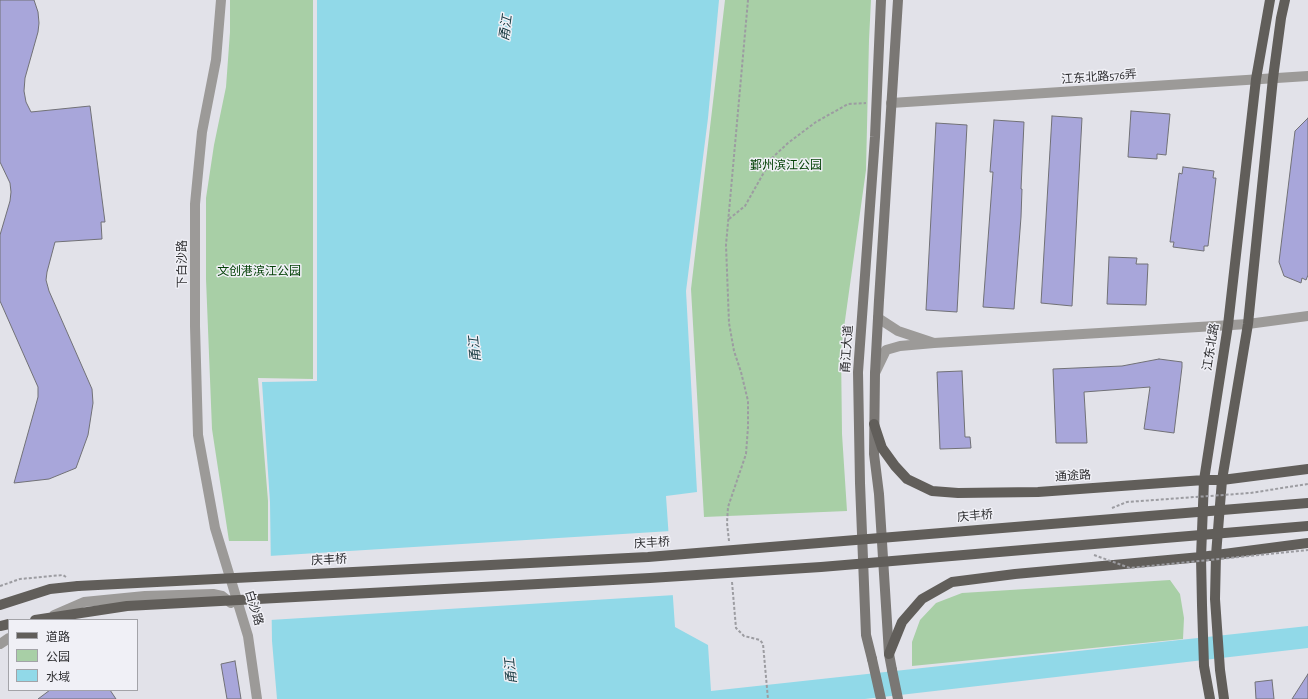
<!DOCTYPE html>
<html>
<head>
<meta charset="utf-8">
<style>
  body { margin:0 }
  #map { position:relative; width:1308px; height:699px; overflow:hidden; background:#e2e2e9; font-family:"Alegreya Sans","Noto Sans SC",sans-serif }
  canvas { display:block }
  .legend { position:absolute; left:8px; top:619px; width:130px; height:72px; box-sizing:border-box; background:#f0f0f6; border:1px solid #a3a3a8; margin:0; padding:5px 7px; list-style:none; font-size:12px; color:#2f2f32 }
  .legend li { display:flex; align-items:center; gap:8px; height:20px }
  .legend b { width:20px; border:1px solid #a3a3a8 }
</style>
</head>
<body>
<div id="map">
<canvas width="1308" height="699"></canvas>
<ul class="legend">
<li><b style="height:5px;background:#615e5a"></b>道路</li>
<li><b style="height:11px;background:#a8cfa6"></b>公园</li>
<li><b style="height:11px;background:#91d9e8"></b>水域</li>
</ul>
</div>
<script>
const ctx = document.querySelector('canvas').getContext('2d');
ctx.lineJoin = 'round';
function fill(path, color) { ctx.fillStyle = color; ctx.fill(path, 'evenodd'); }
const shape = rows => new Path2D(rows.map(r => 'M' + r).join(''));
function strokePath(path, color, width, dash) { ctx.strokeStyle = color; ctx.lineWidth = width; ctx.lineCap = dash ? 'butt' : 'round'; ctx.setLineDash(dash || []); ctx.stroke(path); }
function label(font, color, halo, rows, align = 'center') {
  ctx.font = font + ' "Alegreya Sans","Noto Sans SC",sans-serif'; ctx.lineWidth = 3; ctx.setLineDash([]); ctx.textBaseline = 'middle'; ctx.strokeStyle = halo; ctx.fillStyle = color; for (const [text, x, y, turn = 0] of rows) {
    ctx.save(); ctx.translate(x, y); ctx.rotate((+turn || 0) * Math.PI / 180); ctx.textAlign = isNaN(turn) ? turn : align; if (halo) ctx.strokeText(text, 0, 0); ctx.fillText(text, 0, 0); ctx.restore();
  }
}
const green = shape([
  [230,0,313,0,313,379,258,378,268,501,268,541,229,541,212,429,206,279,206,198,214,145,226,87,230,32],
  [725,0,871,0,869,40,866,170,841,349,842,434,847,511,704,517,691,289],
  [1170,580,1180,594,1184,618,1183,639,912,666,912,642,920,620,936,603,962,593]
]);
const water = shape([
  [317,0,719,0,708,118,686,291,697,492,666,496,675,627,708,645,711,691,1308,626,1308,648,865,699,277,699,272,641,270,502,262,382,317,381]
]);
const pier = shape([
  [671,531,675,595,270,620,269,556]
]);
const building = shape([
  [0,0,34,0,38,12,39,23,38,32,25,78,24,91,26,102,31,112,90,106,105,222,101,222,102,239,55,242,47,272,46,280,49,291,92,389,93,403,88,435,76,468,49,479,14,483,35,408,38,397,38,387,0,301,0,235,10,201,11,192,10,183,0,162,0,0],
  [1131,111,1170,114,1166,155,1157,154,1157,159,1128,157,1131,111],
  [1052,116,1082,118,1072,306,1041,303,1052,116],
  [1308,118,1308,275,1306,280,1302,278,1301,283,1284,276,1279,262,1295,131,1308,118],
  [994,120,1024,122,1021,189,1022,189,1021,217,1014,309,983,307,993,172,990,172,994,120],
  [936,123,967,125,957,312,926,310,936,123],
  [1183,167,1214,171,1213,178,1216,178,1208,246,1204,246,1204,251,1173,247,1174,242,1170,242,1179,173,1182,174,1183,167],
  [1109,257,1137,258,1136,264,1148,264,1146,305,1107,304,1109,257],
  [1159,359,1182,362,1182,367,1174,433,1144,429,1150,387,1084,392,1087,443,1056,443,1053,369,1122,366,1159,359],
  [962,371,965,437,970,437,971,448,940,449,937,372,962,371],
  [235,661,241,699,227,699,221,664,235,661],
  [1308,674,1308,699,1292,699,1308,674],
  [1272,680,1274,699,1256,699,1255,682,1272,680],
  [50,690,110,690,116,699,38,699,50,690]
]);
const path = shape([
  [729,219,745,206,772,158,788,143,816,122,848,104,866,103],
  [729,541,727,523,728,507,746,454,748,427,748,401,741,372,734,351,729,323,726,245,748,0],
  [732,582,736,628,744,636,760,640,763,644,768,699],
  [0,586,20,579,63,575,66,577]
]);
const minor = shape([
  [891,103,1308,76],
  [934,343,1248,324,1308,316],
  [875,373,886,350,900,346,934,343,898,331,878,318],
  [54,615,84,602,145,596,213,594,222,596,231,603],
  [0,644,9,638]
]);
const tertiary = shape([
  [221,0,216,60,202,132,195,204,195,326,198,435,215,528,248,636,257,699]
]);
const secondary = shape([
  [872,659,866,635,860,483,858,372,875,137,881,0],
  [892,670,889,654,879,494,874,454,875,373,879,300,898,0]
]);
const primary = shape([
  [874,424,882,448,895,466,907,479,932,491,958,493,1038,492,1204,480,1222,480,1308,469],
  [0,605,50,589,78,586],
  [0,626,9,624],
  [889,654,902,622,922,599,952,582,1015,574,1201,557,1308,543],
  [1210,699,1204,666,1202,605,1201,557,1204,480,1228,325,1256,79,1270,0],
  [1224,699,1220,670,1215,599,1216,555,1222,480,1248,324,1273,78,1281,18,1285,0]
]);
const pathBridge = shape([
  [1112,508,1127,502,1250,493,1308,484],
  [1094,555,1130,568,1308,550]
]);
const secondaryBridge = shape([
  [872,659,881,699],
  [892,670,898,699]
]);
const primaryBridge = shape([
  [78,586,648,557,1308,503],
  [35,620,127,606,650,578,821,567,1308,526]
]);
const streetNames = [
  ["江东北路576弄",1099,77,-4],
  ["下白沙路",182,264,-90],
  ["江东北路",1211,347,-81],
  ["甬江大道",847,349,-86],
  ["通途路",1073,476,-4],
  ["庆丰桥",975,516,-5],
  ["庆丰桥",652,543,-4],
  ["庆丰桥",329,560,-3],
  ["白沙路",254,608,73]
];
const parkNames = [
  ["鄞州滨江公园",786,165],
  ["文创港滨江公园",259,271]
];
const waterNames = [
  ["甬江",506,28,-82],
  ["甬江",475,349,-96],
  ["甬江",511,671,-96]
];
fill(green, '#a8cfa6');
fill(water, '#91d9e8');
fill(pier, '#e2e2e9');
fill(building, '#a8a6da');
strokePath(building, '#717176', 1);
strokePath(path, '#9c9ca1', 2, [3, 2]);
strokePath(minor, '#9c9a98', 10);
strokePath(tertiary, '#9c9a98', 10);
strokePath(secondary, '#7a7774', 10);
strokePath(primary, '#615e5a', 10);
strokePath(pathBridge, '#9c9ca1', 2, [3, 2]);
strokePath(secondaryBridge, '#7a7774', 10);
strokePath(primaryBridge, '#615e5a', 10);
label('12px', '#2f2f32', '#f0f0f6', streetNames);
label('12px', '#044107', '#f0f0f6', parkNames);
label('italic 13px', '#14373e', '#f0f0f6', waterNames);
</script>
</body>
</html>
